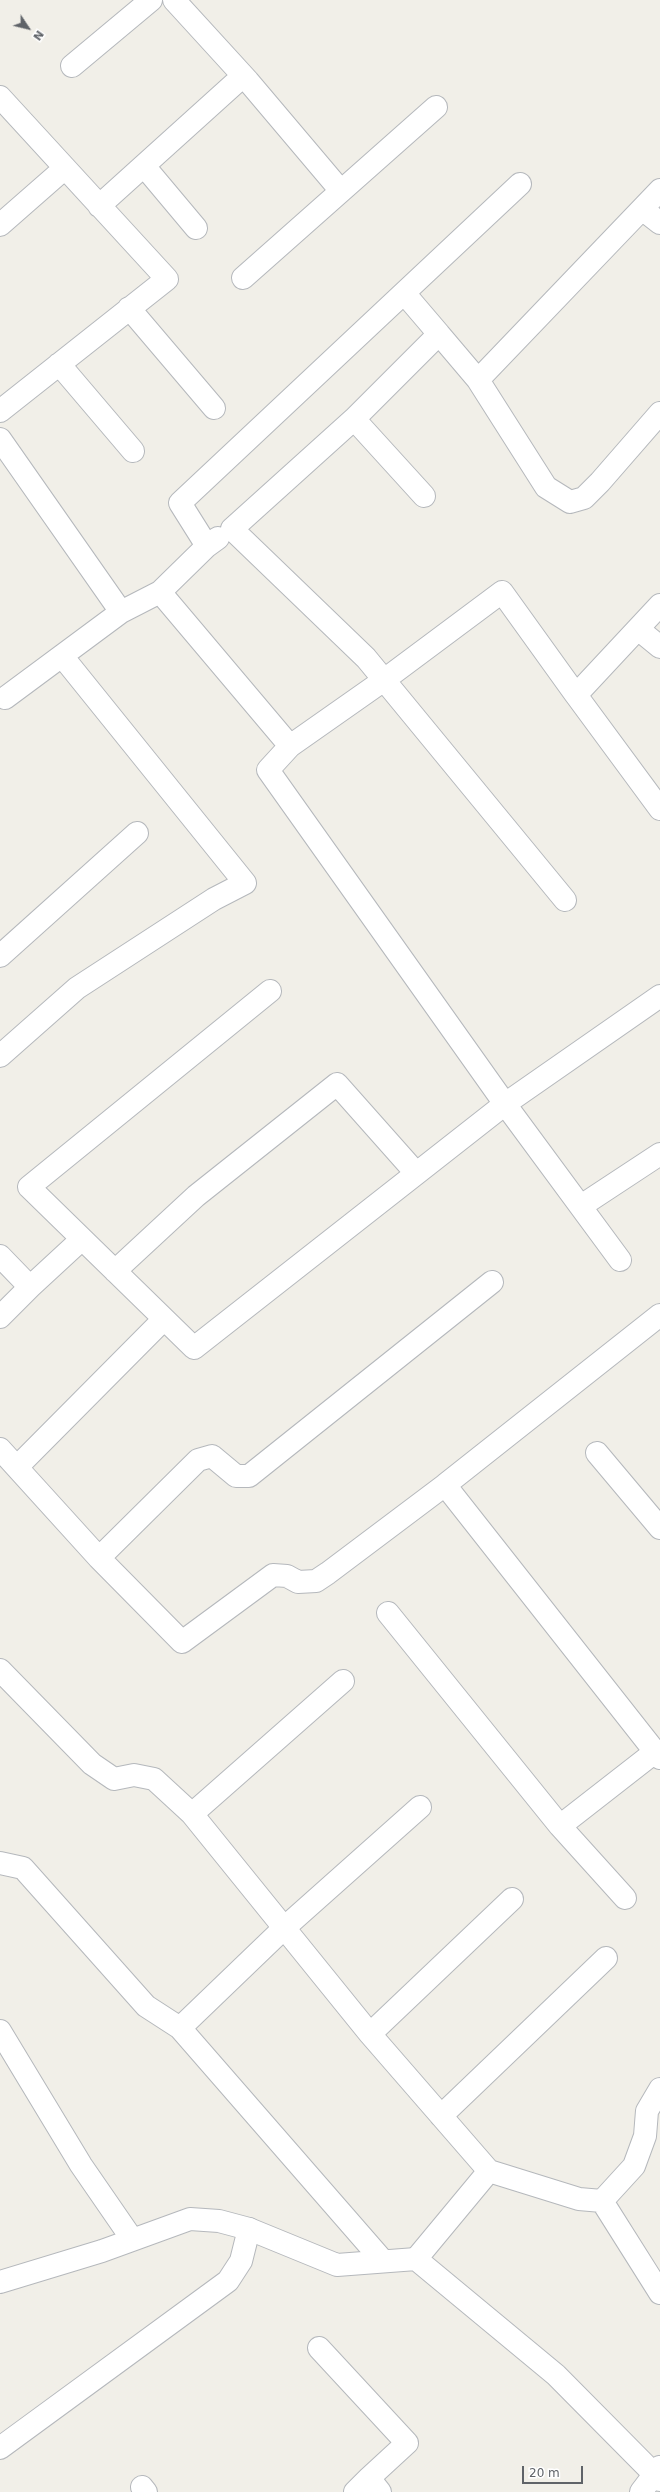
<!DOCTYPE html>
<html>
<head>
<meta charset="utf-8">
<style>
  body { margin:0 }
  #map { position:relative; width:660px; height:2492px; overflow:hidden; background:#f1efe8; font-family:"DejaVu Sans",sans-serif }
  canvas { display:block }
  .north { position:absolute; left:8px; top:8px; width:40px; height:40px; -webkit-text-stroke:3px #fff; paint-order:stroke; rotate:125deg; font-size:11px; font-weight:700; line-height:16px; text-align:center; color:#5f6368 }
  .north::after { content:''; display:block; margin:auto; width:14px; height:18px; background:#5f6368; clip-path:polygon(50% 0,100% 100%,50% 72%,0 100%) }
  .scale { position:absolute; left:522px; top:2466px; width:61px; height:18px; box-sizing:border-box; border:2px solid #5f6368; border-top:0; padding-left:5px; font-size:12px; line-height:14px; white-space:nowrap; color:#5f6368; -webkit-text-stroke:3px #fff; paint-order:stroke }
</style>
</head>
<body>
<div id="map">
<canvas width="660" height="2492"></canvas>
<div class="north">N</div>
<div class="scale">20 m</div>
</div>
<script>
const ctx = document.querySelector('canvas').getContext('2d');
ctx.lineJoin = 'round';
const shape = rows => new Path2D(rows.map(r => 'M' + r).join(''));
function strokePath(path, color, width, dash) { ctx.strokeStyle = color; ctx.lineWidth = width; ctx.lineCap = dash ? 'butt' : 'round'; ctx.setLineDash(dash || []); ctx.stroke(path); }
const minor = shape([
  [174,0,248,81,341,191],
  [72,66,151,0],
  [0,97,167,279,0,411],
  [144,166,196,228],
  [660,190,478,380,546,487,570,502,584,498,600,482,660,413],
  [99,206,243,76],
  [642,209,660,223],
  [0,225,65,168],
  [243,278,436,107],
  [404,293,439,334],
  [129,308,214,408],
  [59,364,133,451],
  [478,380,439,334,354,419,232,529,366,658,565,900],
  [354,419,424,496],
  [0,439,121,612,160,592,207,546,218,538],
  [207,546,180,503,520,184],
  [160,592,290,746,268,770,505,1104,620,1260],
  [660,605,576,695,660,809],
  [638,629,660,647],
  [5,698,121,612],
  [290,746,384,680,502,592,576,695],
  [0,956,137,833],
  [270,991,29,1187,194,1348,505,1104,660,996],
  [0,1056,77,988,214,899,245,883,62,656],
  [581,1206,660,1154],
  [0,1256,30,1287,0,1317],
  [115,1271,196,1196,337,1084,416,1173],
  [30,1287,82,1239],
  [0,1449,99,1558,182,1642,273,1575,287,1576,298,1582,316,1581,328,1573,445,1485,660,1315],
  [597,1453,660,1528],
  [18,1466,164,1319],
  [445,1485,660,1758],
  [99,1558,198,1460,212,1456,236,1476,249,1476,492,1282],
  [388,1613,560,1826,625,1898],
  [0,1670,92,1764,114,1779,134,1775,154,1779,192,1814,370,2034,489,2171,579,2199,602,2201,660,2293],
  [192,1814,343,1681],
  [560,1826,655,1752],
  [0,1863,23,1868,146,2006,180,2028,383,2261],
  [180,2028,283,1929,420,1807],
  [0,2031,81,2165,132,2239],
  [370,2034,512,1899],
  [441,2116,606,1958],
  [602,2201,634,2166,645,2136,647,2111,660,2089],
  [416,2259,489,2171],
  [319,2348,407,2443,369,2478],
  [0,2448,228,2281,241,2261,249,2229],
  [142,2487,146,2492],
  [355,2492,369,2478,380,2492],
  [641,2492,660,2467]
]);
const tertiary = shape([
  [0,2282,102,2251,190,2219,219,2221,249,2229,337,2265,416,2259,556,2375,660,2480]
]);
strokePath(minor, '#b5b8bc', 24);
strokePath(tertiary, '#b5b8bc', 24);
strokePath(minor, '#fff', 22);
strokePath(tertiary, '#fff', 22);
</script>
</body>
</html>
